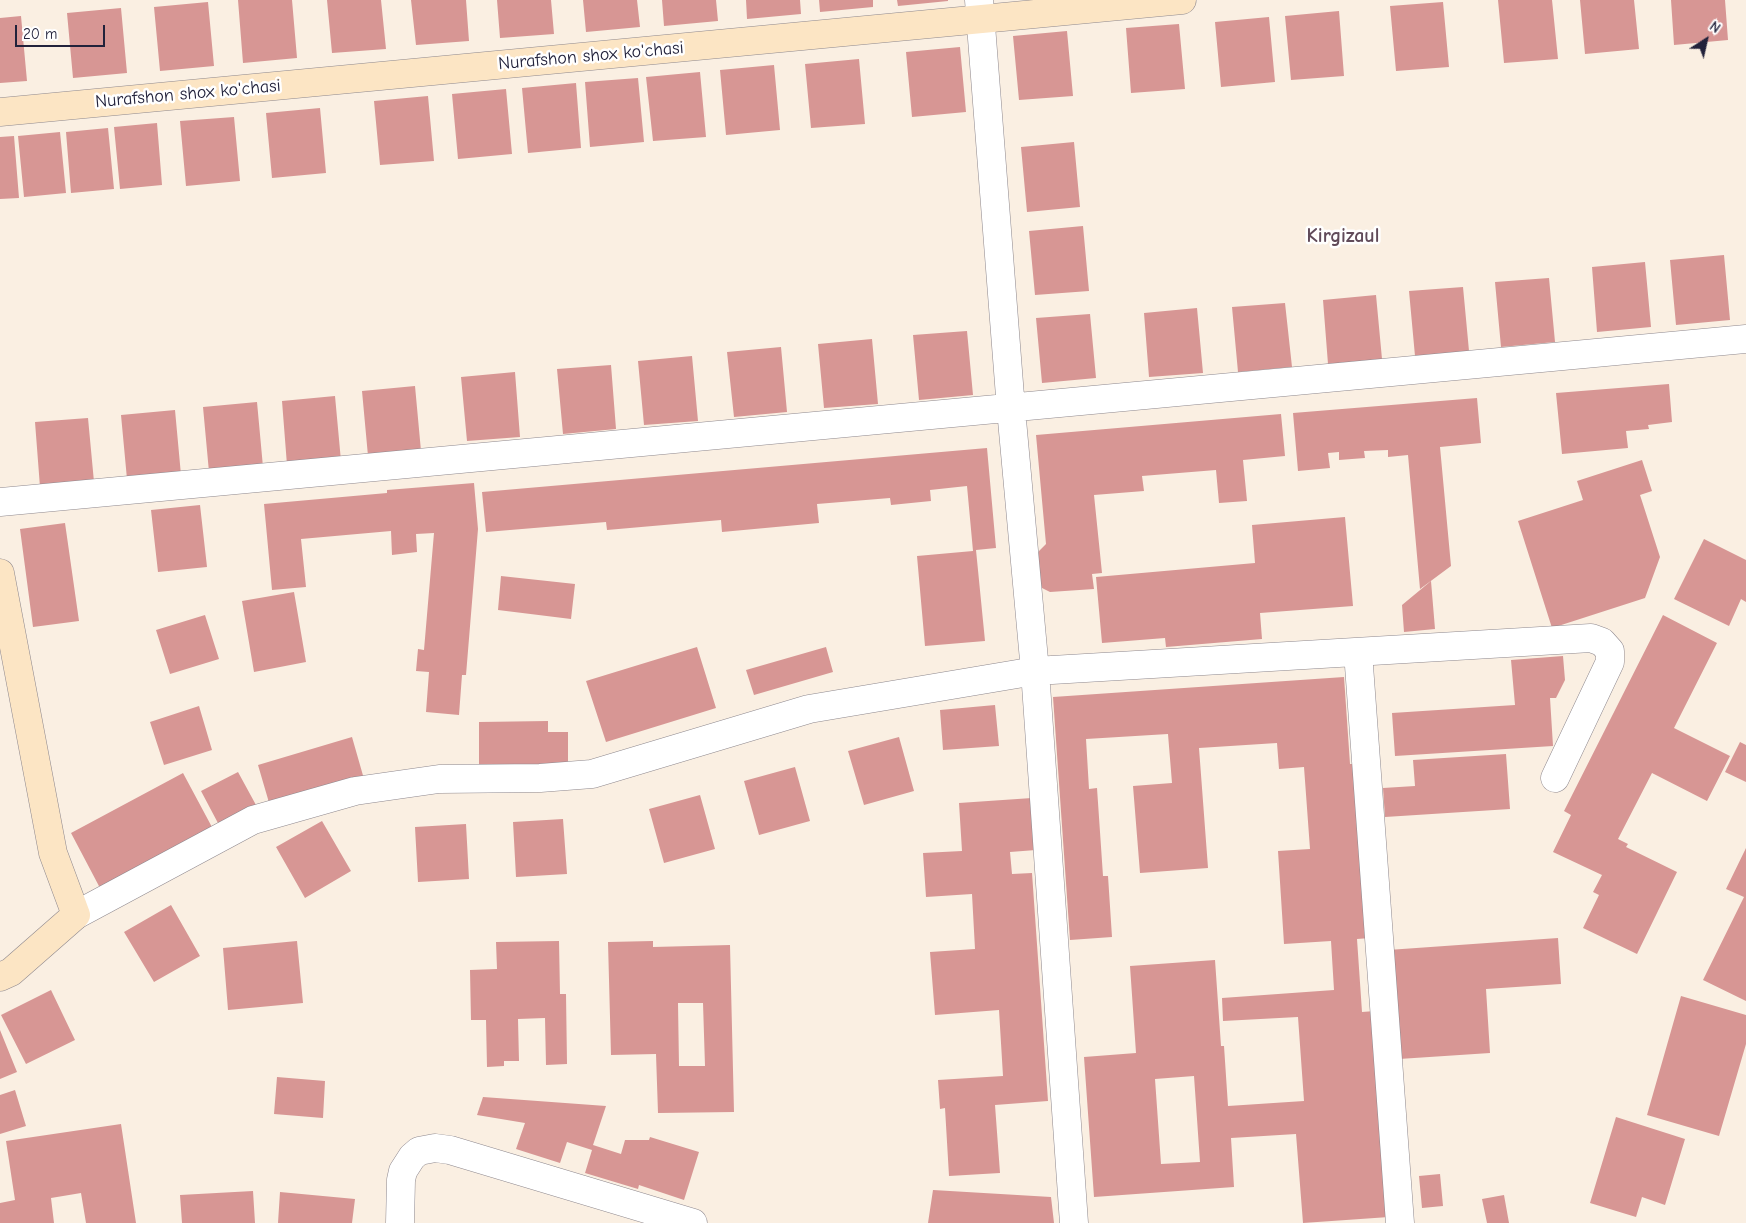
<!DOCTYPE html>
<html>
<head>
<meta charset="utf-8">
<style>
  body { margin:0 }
  #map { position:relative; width:1746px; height:1223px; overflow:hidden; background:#faefe2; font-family:"Comic Neue",sans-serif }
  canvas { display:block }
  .north { position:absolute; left:1681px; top:15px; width:50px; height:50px; -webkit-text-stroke:4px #fff; paint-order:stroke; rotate:35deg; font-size:14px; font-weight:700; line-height:20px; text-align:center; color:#22223b }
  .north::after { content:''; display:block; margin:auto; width:18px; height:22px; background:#22223b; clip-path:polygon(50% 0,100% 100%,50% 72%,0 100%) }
  .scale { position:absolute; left:15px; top:25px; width:90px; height:22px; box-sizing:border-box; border:2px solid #22223b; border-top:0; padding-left:6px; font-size:15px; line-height:18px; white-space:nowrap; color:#22223b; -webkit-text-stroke:4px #fff; paint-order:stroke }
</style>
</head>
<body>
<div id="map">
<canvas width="1746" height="1223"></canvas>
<div class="north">N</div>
<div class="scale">20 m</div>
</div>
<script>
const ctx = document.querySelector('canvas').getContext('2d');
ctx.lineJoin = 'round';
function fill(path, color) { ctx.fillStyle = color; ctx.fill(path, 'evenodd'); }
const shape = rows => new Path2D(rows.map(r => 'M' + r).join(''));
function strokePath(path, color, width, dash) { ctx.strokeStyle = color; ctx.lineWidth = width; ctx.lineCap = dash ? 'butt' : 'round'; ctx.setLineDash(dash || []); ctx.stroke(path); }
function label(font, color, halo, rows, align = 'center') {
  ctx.font = font + ' "Comic Neue",sans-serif'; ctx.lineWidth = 5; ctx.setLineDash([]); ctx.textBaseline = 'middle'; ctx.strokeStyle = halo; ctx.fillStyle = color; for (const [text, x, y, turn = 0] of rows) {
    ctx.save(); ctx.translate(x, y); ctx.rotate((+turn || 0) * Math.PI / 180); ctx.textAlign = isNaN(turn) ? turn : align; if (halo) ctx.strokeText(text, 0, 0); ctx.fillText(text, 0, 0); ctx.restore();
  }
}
const building = shape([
  [238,0,292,0,297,58,243,63],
  [327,0,381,0,386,49,332,53],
  [411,0,466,0,469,41,416,45],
  [497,0,551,0,554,34,500,38],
  [583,0,637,0,640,27,586,32],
  [662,0,716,0,718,21,664,26],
  [746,0,800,0,801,14,747,19],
  [819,0,873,0,873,7,820,12],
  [897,0,948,0,948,1,898,6],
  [1498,0,1552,0,1558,59,1504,63],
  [1580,0,1634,0,1639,49,1585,54],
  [1671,0,1725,0,1728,40,1674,45],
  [208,2,214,66,160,71,154,7],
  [1443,2,1449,67,1396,71,1390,6],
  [121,8,127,73,73,78,67,13],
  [1339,11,1344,76,1291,80,1285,16],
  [21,16,27,81,0,83,0,18],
  [1269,17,1275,82,1221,87,1215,22],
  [1179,24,1185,89,1131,93,1126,28],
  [1067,31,1073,96,1019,100,1013,36],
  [960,47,966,112,912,117,906,52],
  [859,59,865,124,811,128,805,64],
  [774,65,780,130,726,135,720,70],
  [700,72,706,137,653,141,646,77],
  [638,78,644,142,590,147,585,82],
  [576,83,581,148,528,153,522,88],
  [506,89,512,154,458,159,452,94],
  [428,96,434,161,380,165,374,101],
  [320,108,326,173,272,178,266,113],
  [234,117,240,181,186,186,180,121],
  [157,123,162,185,120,189,114,127],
  [108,128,114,189,71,193,66,132],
  [60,132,66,193,24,197,18,136],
  [14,136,19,198,0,199,0,137],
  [1074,142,1080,207,1027,212,1021,147],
  [1083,226,1089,291,1035,295,1029,231],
  [1724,255,1730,320,1676,325,1670,260],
  [1645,262,1651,327,1597,332,1592,267],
  [1549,278,1555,342,1501,347,1495,282],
  [1463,287,1469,351,1415,356,1409,291],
  [1376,295,1382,359,1328,364,1323,300],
  [1285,303,1292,367,1238,372,1232,307],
  [1197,308,1203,373,1149,377,1144,313],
  [1090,314,1096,378,1042,383,1036,318],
  [967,331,973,395,919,400,913,335],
  [872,339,878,404,824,408,818,344],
  [781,347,787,412,734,417,727,352],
  [692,356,698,421,644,425,638,361],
  [611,365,616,429,563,434,557,369],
  [515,372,520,437,467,441,461,377],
  [1669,384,1672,422,1648,425,1649,429,1626,431,1628,448,1562,454,1556,393],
  [415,386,421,451,368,456,362,391],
  [335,396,341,461,287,465,282,401],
  [1477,398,1481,443,1440,447,1451,566,1420,589,1408,455,1388,457,1388,450,1364,451,1365,458,1339,460,1339,452,1328,453,1330,468,1298,471,1293,413],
  [257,402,263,467,209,472,203,407],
  [175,410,181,475,127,479,121,415],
  [1281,414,1285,456,1243,460,1247,501,1219,503,1216,470,1142,476,1144,491,1094,495,1102,573,1092,574,1094,589,1050,592,1042,588,1036,580,1034,560,1039,551,1046,544,1036,435],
  [88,418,94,482,40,487,35,422],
  [987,448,996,548,976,550,985,641,925,646,917,556,973,551,967,486,930,490,931,501,891,505,890,498,817,504,819,523,722,532,721,520,607,530,606,522,486,532,482,492],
  [1642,460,1652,491,1640,495,1660,557,1645,598,1552,628,1518,521,1583,500,1577,481],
  [474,483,478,529,466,675,462,675,459,715,426,712,429,672,416,671,418,649,424,650,434,533,416,534,417,552,392,555,391,531,301,539,306,587,272,590,264,504,387,493,387,490],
  [200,505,207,567,158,572,151,510],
  [1345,517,1353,606,1260,613,1262,639,1166,647,1165,638,1102,643,1096,577,1255,563,1252,525],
  [65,523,79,621,33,627,20,529],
  [1704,539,1746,560,1746,602,1741,599,1729,626,1674,599],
  [501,576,575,584,571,619,498,610],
  [1431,581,1435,629,1404,632,1402,605],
  [294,592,306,662,254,672,242,601],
  [205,615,219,659,170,674,156,630],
  [1663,615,1717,643,1674,728,1730,756,1707,801,1652,773,1618,839,1628,844,1626,847,1677,872,1637,954,1583,928,1599,895,1593,892,1602,875,1553,852,1571,815,1564,811],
  [697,647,716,708,606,742,586,681],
  [826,647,833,672,754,695,746,670],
  [1563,656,1565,680,1556,698,1550,698,1553,746,1395,756,1392,713,1515,705,1511,660],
  [1344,677,1350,764,1357,764,1370,938,1357,939,1362,1012,1375,1011,1389,1217,1303,1223,1296,1134,1231,1138,1234,1187,1094,1197,1084,1057,1136,1053,1130,966,1215,960,1221,1046,1224,1046,1228,1106,1304,1101,1298,1017,1223,1021,1222,998,1334,990,1331,941,1284,944,1278,851,1310,849,1304,767,1279,769,1277,743,1199,748,1208,868,1140,873,1133,786,1172,783,1168,734,1086,739,1089,789,1097,788,1103,876,1108,876,1112,937,1070,940,1053,697],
  [1194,1076,1200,1162,1161,1164,1155,1079],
  [995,705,999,746,943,750,940,710],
  [199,706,212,750,164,765,150,722],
  [548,721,548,732,568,732,568,763,548,766,479,767,479,722],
  [352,737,364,779,270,806,258,765],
  [899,737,914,791,864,805,848,751],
  [1740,742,1746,745,1746,782,1725,772],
  [1506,754,1510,809,1385,817,1383,788,1415,786,1413,760],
  [795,767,810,821,759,835,744,781],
  [238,772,256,805,219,825,201,791],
  [183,773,213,829,100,888,71,833],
  [700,795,715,849,664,863,649,809],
  [1032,798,1036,850,1010,852,1012,874,1032,873,1048,1101,995,1105,1000,1173,949,1176,945,1108,940,1109,938,1080,1003,1076,999,1010,935,1015,930,952,975,949,972,894,926,897,923,853,962,851,959,803],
  [563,819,567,874,516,877,513,822],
  [322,821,351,871,305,898,276,847],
  [466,824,469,879,418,882,415,827],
  [1746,848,1746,1001,1703,980,1744,897,1726,889],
  [171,905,200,956,154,982,124,932],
  [1558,938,1561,984,1486,989,1490,1053,1399,1059,1388,950],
  [297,941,303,1003,228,1010,223,948],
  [559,941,560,994,566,994,567,1064,546,1065,545,1018,518,1019,519,1061,504,1061,504,1066,487,1067,486,1020,471,1020,470,970,497,969,496,942],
  [653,941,653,947,730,945,734,1112,658,1113,656,1054,611,1055,608,942],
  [678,1003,703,1003,705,1066,679,1066],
  [51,990,75,1040,26,1064,1,1015],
  [1681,996,1746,1015,1746,1044,1719,1136,1647,1115],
  [0,1030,17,1072,0,1079],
  [277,1077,325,1081,323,1118,274,1114],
  [15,1090,26,1126,0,1134,0,1095],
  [483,1097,606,1106,593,1145,621,1154,625,1140,649,1140,650,1137,699,1152,684,1200,639,1185,638,1189,585,1173,592,1150,567,1142,560,1163,516,1149,525,1123,477,1115],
  [1616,1117,1685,1139,1665,1205,1642,1197,1636,1217,1590,1203],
  [121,1124,136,1223,86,1223,81,1193,51,1198,54,1223,0,1223,0,1203,15,1200,6,1141],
  [1440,1174,1443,1206,1422,1208,1419,1176],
  [933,1190,1051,1197,1054,1223,928,1223],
  [253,1191,255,1223,182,1223,180,1195],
  [280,1192,355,1199,352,1223,278,1223],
  [1504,1195,1509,1223,1487,1223,1482,1199]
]);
const street = shape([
  [979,0,1011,409,1035,671,1074,1223],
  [0,502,1746,339],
  [1358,652,1400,1223],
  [76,915,253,820,355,791,439,779,540,778,592,774,809,709,1035,671,1591,638,1602,642,1610,651,1610,662,1555,778],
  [400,1223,401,1180,403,1171,412,1157,419,1151,435,1148,450,1150,693,1223]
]);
const secondary = shape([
  [0,112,1182,0],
  [0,573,53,853,76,915,11,972,0,977]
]);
const streetNames = [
  ["Nurafshon shox ko'chasi",591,56,-5],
  ["Nurafshon shox ko'chasi",188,94,-5]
];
const quarterNames = [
  ["Kirgizaul",1343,236]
];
fill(building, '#d79694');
strokePath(street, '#8e888e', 29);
strokePath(secondary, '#8e888e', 29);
strokePath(street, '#fff', 28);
strokePath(secondary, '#fce5c4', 28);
label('18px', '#22223b', '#fff', streetNames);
label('bold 20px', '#614b5a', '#fff', quarterNames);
</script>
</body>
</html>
